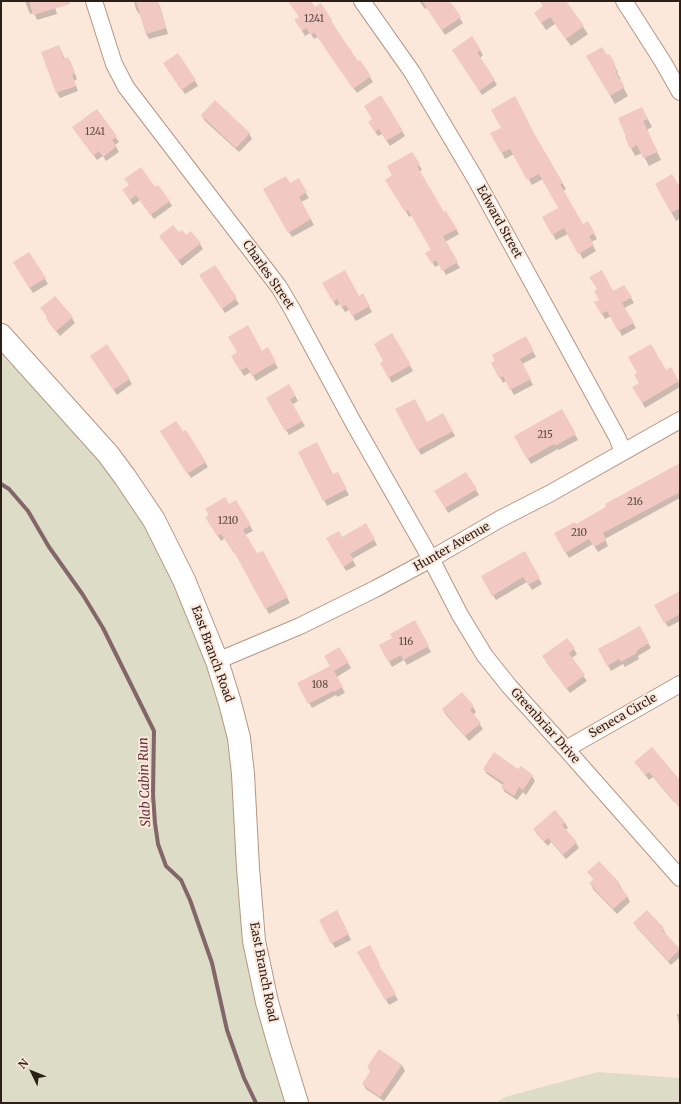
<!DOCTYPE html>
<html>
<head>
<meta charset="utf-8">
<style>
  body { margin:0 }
  #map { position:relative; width:681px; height:1104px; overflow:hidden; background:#fce8db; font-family:Merriweather,serif }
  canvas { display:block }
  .frame { position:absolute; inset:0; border:2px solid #2b1f18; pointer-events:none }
  .north { position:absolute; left:12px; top:1052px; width:40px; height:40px; -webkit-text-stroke:3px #fce8db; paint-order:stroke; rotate:313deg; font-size:11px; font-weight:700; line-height:16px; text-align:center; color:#2b1f18 }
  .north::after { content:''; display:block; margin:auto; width:14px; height:18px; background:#2b1f18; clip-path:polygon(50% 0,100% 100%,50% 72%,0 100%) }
</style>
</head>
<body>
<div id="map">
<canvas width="681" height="1104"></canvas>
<div class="frame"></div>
<div class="north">N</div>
</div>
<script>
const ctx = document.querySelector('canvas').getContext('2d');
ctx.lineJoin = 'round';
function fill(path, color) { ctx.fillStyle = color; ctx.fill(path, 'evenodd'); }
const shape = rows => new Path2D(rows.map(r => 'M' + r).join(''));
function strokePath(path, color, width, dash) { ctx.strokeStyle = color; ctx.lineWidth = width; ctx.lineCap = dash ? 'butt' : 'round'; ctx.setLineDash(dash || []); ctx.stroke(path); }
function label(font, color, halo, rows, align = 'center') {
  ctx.font = font + ' Merriweather,serif'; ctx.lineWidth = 4; ctx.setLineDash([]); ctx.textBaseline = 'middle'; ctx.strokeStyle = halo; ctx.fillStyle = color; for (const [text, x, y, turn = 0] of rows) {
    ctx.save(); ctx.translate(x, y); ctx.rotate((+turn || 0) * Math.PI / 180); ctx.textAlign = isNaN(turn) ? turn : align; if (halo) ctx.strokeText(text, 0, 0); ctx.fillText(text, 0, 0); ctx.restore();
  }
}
const green = shape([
  [1,335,108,454,217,661,248,868,297,1103,1,1103],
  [598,1072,680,1078,680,1103,496,1103,505,1097]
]);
const shadow = shape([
  [25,1,53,1,57,14,37,20,34,13,30,14],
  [134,1,157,1,160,6,168,34,149,39,146,34,140,14,139,14,136,9],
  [288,1,310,1,315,9,331,21,358,63,360,62,373,82,357,93,318,37,314,39,310,33,305,36,299,26,300,18],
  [419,1,449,1,463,23,445,35,427,8,425,9],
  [546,1,565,1,588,34,571,46,555,24,546,30,540,21],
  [59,46,65,59,68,58,71,63,77,79,74,81,78,91,60,98,57,93,42,52],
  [480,50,483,55,480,58,497,85,482,95,456,55],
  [609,55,618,72,617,73,621,79,619,80,628,96,615,104,587,57,607,56],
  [168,68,195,81,198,86,185,94],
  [642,108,652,127,647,130,661,160,649,166,642,153,635,156,631,148],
  [97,110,119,142,115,145,119,152,106,161,103,156,97,160,73,128],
  [202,116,249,133,252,139,239,152,205,121],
  [372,127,402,131,405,136,390,146,382,134,378,136],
  [492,134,538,142,566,189,563,191,583,226,588,223,597,239,591,242,596,251,583,259,568,234,556,240,544,218,560,209,543,179,532,185,514,154,505,159],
  [412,153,422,170,419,172,443,214,446,212,459,234,445,242,460,268,446,275,440,264,435,267,427,253,432,250,412,215,409,217,387,180,394,176],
  [298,180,309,198,301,202,314,225,292,237,264,190,290,184],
  [656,184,680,187,680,222,679,219,676,221],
  [155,189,169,201,172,206,154,219,140,200,133,205,123,190],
  [178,234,200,244,203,249,182,266,160,237],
  [29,253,48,284,33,293,14,262],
  [214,266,239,304,225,313,203,281],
  [323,283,359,297,363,295,372,312,356,321,349,310,345,312,340,304,336,306],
  [624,286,634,303,624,308,636,328,622,336,611,316,605,319,596,303],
  [55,297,72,318,75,323,60,336,50,324,47,319,48,318,41,308],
  [392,335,413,371,392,383,381,363,385,361],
  [526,338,536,357,522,364,533,385,514,395,506,381,503,383,492,363],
  [267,349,278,368,256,381,251,372,244,376,232,356,238,353,262,352],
  [94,361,129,379,132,384,117,395],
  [670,369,680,385,680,387,645,408,634,387],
  [289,385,298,401,292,405,305,426,289,435,267,398],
  [397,410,427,423,443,414,455,436,421,455],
  [562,411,578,440,559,450,558,449,531,464,515,437],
  [164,437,205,462,208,467,191,478],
  [299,452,333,476,340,478,349,495,327,506],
  [680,464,680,498,605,539,608,546,598,552,593,544,569,558,555,534,576,525],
  [466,473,479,495,448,513,436,491],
  [236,501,253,531,245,535,257,555,262,552,290,603,269,614,236,552,234,553,225,538,221,541,210,523,229,505],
  [366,525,377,545,352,559,356,566,346,571,328,539,342,538],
  [524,552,542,584,532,590,527,582,496,600,482,577],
  [680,592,680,621,668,627,655,605],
  [414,621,431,652,407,665,404,660,392,667,380,646,393,638],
  [639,627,651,648,638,656,639,659,625,667,623,664,611,671,599,650],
  [567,639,577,654,571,659,587,681,570,693,546,662],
  [339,648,351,668,337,677,345,693,337,697,336,695,312,708,298,684,331,666],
  [473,707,476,712,473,715,483,729,469,741,446,715,443,710],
  [635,762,680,782,680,808,674,801,674,802,653,777,649,780],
  [484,769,519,771,532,776,535,781,526,795,523,792,517,800,505,792,502,787,503,785,487,774],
  [554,811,565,823,568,828,565,830,576,843,579,848,566,859,551,842,548,846,537,834,534,829],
  [599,862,619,884,622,889,621,890,627,896,630,902,617,914,593,889,590,883,594,880,588,872],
  [340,917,351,940,335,948,320,921],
  [634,923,663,929,666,934,680,950,680,957,671,965,637,928],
  [359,953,381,970,398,1000,389,1005],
  [677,1014,680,1014,680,1030],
  [402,1065,405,1071,384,1101,366,1089,363,1084,371,1072,368,1067]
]);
const stream = shape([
  [1,484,9,489,28,511,49,547,83,595,103,628,154,731,153,795,155,823,158,844,166,866,181,880,190,900,212,963,227,1030,244,1078,256,1103]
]);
const building = shape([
  [29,1,70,1,70,4,33,15],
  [136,1,158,1,166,28,146,34],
  [288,1,311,1,315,7,321,3,332,20,331,21,358,61,360,60,371,76,353,89,314,32,311,35,306,28,302,31,294,20,299,17],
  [422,1,450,1,461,17,442,30],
  [539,1,566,1,584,26,566,39,550,17,541,23,534,13,543,6],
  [472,36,481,50,477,52,495,80,479,91,452,50],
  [59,45,64,59,68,57,75,74,72,75,76,86,56,93,41,52],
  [602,47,607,55,609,54,615,63,613,64,617,71,615,72,625,87,610,96,586,56],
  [178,53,196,80,181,90,163,63],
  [381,95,403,131,386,141,379,129,375,132,368,122,372,119,364,106],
  [515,96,535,135,563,183,560,184,583,224,588,221,595,233,589,236,594,245,578,254,564,228,552,235,542,217,558,208,539,174,527,180,510,149,501,153,490,133,501,128,491,110],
  [215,100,250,133,236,148,201,115],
  [642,107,648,119,643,121,658,152,643,158,637,145,630,149,625,137,626,137,618,118],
  [97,109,117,136,112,140,117,146,103,157,99,151,93,156,72,127],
  [412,152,420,164,417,166,444,212,446,211,457,229,443,236,458,262,442,271,436,260,431,263,425,253,431,250,408,210,405,212,385,180,392,175,387,166],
  [141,167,155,187,158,185,170,201,150,215,136,195,130,200,122,190,129,185,124,179],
  [672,174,680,187,680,208,671,213,655,184],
  [286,176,290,183,299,178,307,192,299,197,311,219,288,233,263,189],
  [173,225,179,232,182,230,186,235,191,231,201,243,178,261,159,236],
  [29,252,46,278,29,288,13,262],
  [215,265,237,298,222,309,199,275],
  [345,270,359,296,363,293,370,306,352,316,346,305,341,307,337,299,333,302,322,283],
  [602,270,613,291,624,285,632,297,622,303,634,323,618,331,607,311,601,314,594,302,599,300,594,291,597,289,589,277],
  [55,296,73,317,56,331,46,319,48,317,40,308],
  [248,325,262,351,268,347,276,362,252,376,247,367,240,371,231,356,237,352,228,337],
  [392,333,411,365,388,378,380,363,383,361,374,344],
  [526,336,534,351,520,359,531,379,510,390,503,376,499,378,491,363,495,361,492,355],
  [107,344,130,379,113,390,90,356],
  [651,344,666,370,671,367,679,381,642,403,632,387,639,383,634,375,637,373,628,357],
  [289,384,296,396,290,399,302,421,285,431,266,398],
  [415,399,427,422,443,413,453,431,417,450,395,409],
  [562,409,576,434,555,446,554,444,527,459,514,436],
  [176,421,183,431,186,430,206,462,187,474,160,431],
  [317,442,333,474,338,472,347,489,323,501,298,452],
  [680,463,680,492,603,533,606,540,594,547,589,539,565,553,554,533,575,522,576,524,606,507,605,504],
  [466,472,477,489,445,508,434,491],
  [225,497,229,504,236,500,251,525,243,530,257,553,263,551,288,597,265,609,232,548,231,549,221,534,217,536,205,517,209,515,205,509],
  [366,523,375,539,350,554,354,560,343,567,326,538,339,531,342,537],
  [525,551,540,578,528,585,523,577,492,596,481,576],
  [680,591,680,614,664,623,654,605],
  [415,620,429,646,403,660,401,655,388,662,379,645,392,638,390,634],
  [640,626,649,643,636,651,637,653,621,662,619,659,607,666,598,649],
  [567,638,575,648,569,653,585,675,566,689,542,656],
  [339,647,349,662,334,671,343,687,333,692,333,691,308,704,297,683,330,666,324,656],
  [462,692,474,706,470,710,481,723,465,736,442,709],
  [652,747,680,780,680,808,649,772,645,775,634,762],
  [494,752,518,769,521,766,533,775,523,790,519,787,514,796,501,787,504,783,483,769],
  [555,810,565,822,562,825,577,842,563,855,548,838,544,841,533,829],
  [599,861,620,883,618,885,628,896,613,909,589,883,594,879,587,872],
  [337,910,349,934,331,944,319,920],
  [647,910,664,928,662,930,680,949,668,961,633,923],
  [370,945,380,964,379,964,396,994,385,1000,357,952],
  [379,1049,402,1065,380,1097,362,1084,371,1070,367,1067]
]);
const minor = shape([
  [94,1,114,64,126,87,279,287,292,309,353,422,431,559,460,615,485,656,509,686,566,749,680,878],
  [362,1,412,72,475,178,617,437,623,452],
  [624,1,663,62,680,92],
  [217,661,300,626,375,589,431,559,500,519,549,494,680,420],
  [566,749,680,684]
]);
const secondary = shape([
  [1,335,108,454,125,477,154,520,184,580,217,661,230,703,239,738,243,774,248,868,254,941,267,1002,278,1041,297,1103]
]);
const numberNames = [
  ["1241",314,19],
  ["1241",95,132],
  ["215",545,435],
  ["216",635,502],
  ["1210",228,521],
  ["210",579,533],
  ["116",406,642],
  ["108",320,685]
];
const streetNames = [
  ["Edward Street",499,222,61],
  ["Charles Street",268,275,55],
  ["Hunter Avenue",452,547,-30],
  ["East Branch Road",212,654,70],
  ["Seneca Circle",623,716,-30],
  ["Greenbriar Drive",545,726,48],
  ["East Branch Road",263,972,79]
];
const waterNames = [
  ["Slab Cabin Run",145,782,-92]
];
fill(green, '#dddcc7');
fill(shadow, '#0003');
strokePath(stream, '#836669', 4);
fill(building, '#f1c9c2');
strokePath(minor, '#b59682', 18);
strokePath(secondary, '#b59682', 24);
strokePath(minor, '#fff', 16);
strokePath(secondary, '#fff', 22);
label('10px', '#5c4a42', null, numberNames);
label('12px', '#2b1f18', '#fce8db', streetNames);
label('italic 13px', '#612d3b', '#fce8db', waterNames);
</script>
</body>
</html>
